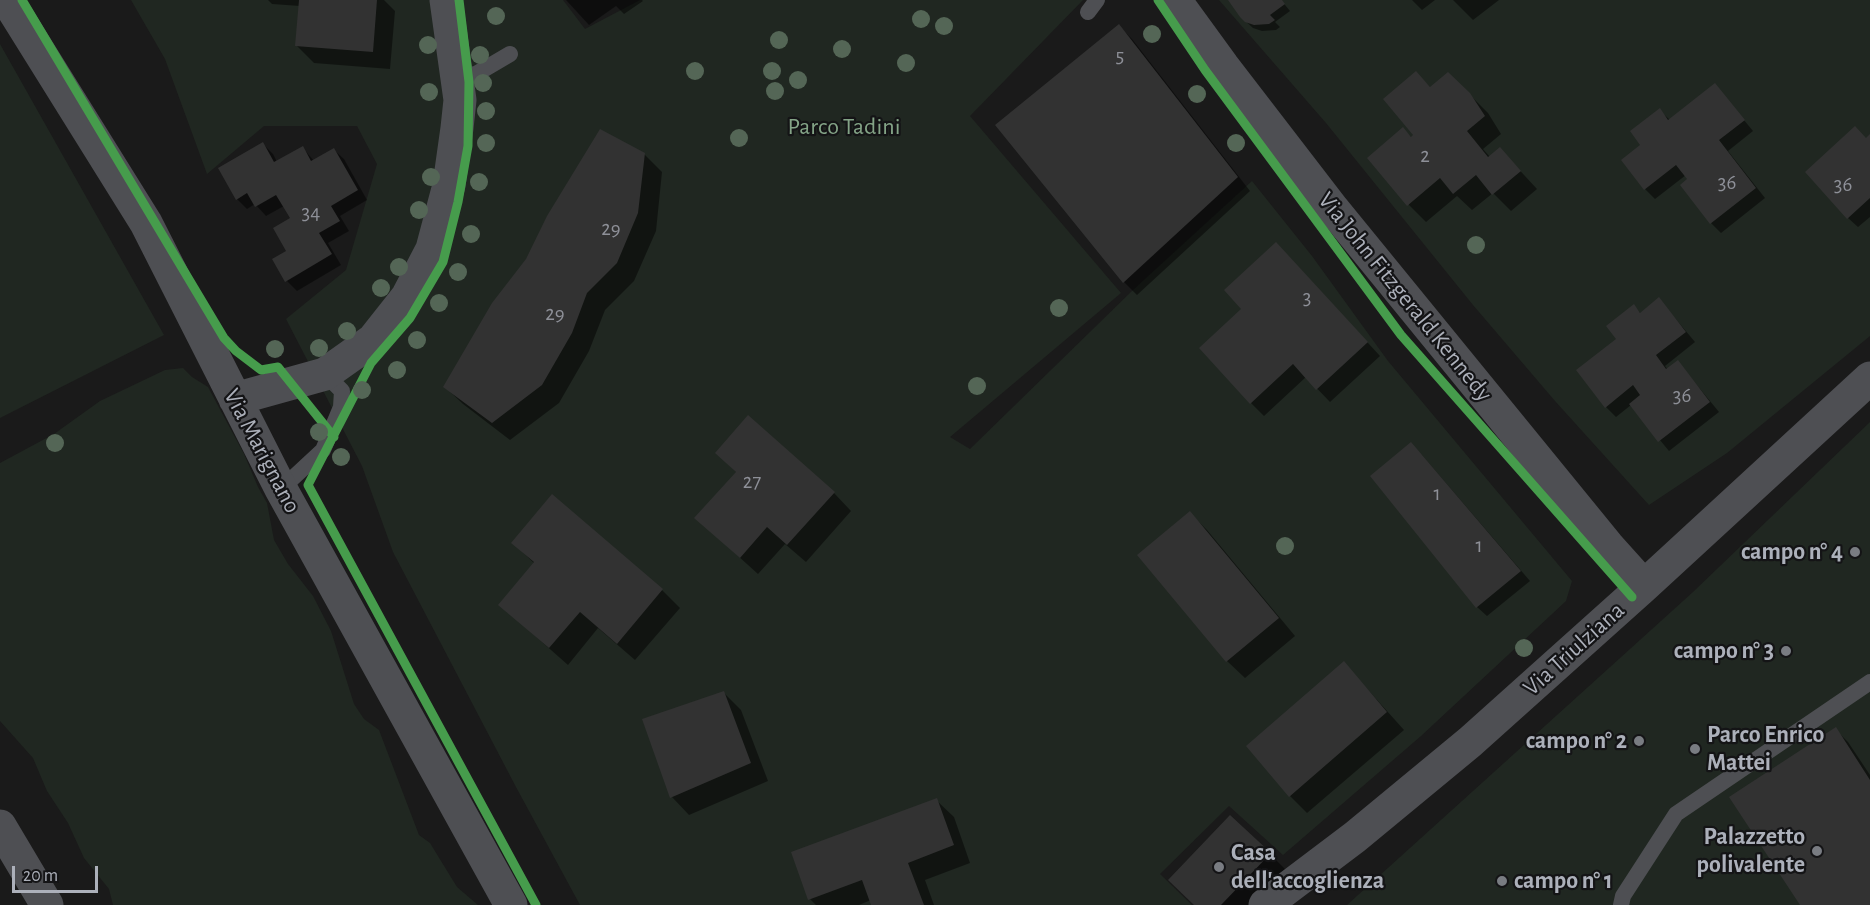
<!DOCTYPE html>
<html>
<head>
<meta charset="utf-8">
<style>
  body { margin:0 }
  #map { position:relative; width:1870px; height:905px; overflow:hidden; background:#1a1a1a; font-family:"Alegreya Sans",sans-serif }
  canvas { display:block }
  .scale { position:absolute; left:12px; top:866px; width:86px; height:27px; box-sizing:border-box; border:3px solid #acb0ba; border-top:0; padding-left:8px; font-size:18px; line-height:21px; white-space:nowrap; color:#acb0ba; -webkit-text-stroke:4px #141416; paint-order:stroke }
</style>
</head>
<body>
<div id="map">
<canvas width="1870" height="905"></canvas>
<div class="scale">20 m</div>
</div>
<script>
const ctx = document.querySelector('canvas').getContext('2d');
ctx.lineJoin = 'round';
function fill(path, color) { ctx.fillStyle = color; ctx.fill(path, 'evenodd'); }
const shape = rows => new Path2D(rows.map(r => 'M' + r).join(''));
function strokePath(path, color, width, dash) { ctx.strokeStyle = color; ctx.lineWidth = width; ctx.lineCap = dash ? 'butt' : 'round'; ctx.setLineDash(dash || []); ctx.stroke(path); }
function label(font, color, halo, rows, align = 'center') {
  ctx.font = font + ' "Alegreya Sans",sans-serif'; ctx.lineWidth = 4.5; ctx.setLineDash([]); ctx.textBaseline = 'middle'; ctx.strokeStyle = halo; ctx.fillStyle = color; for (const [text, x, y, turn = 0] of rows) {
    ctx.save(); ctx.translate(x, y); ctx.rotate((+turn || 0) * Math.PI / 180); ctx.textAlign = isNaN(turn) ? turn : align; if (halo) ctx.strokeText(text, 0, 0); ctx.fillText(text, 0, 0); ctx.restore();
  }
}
const green = shape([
  [131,0,563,0,585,29,640,0,1083,0,970,116,1121,293,950,437,970,449,1133,290,1252,181,1312,256,1388,361,1572,581,1566,601,1421,736,1283,855,1229,806,1160,874,1192,905,580,905,516,787,393,552,362,466,286,319,346,270,377,164,357,126,264,126,207,174,165,59],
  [1219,0,1870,0,1870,336,1727,453,1649,505,1555,401,1473,305,1326,123],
  [0,44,164,335,0,418],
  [183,368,192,377,208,387,244,454,258,487,267,503,274,540,288,564,313,596,331,631,354,704,364,719,379,730,419,835,430,843,457,887,478,905,113,905,109,889,84,858,68,823,47,791,33,758,0,721,0,463,54,434,100,401,165,370],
  [1870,422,1870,905,1347,905,1693,592]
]);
const shadow = shape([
  [268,0,384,0,395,11,390,69,314,63,296,45,300,6,272,4],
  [566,0,642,0,643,1,624,14,616,6,589,25],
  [1230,0,1281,0,1290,11,1275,22,1280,27,1276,30,1262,31,1253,28,1241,17],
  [1412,0,1435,0,1422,10],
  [1453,0,1499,0,1473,20],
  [1119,26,1132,39,1250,191,1137,295,1124,282,997,125],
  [1416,73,1431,88,1469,94,1488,113,1501,134,1483,149,1490,157,1500,149,1537,189,1511,211,1493,193,1472,210,1457,196,1426,222,1409,205,1403,129,1412,138,1415,135],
  [1715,85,1753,131,1728,151,1765,198,1721,233,1711,223,1686,175,1655,199,1645,189,1643,145,1659,110,1670,120],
  [1870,136,1870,217,1858,227,1848,218,1866,140],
  [263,144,273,154,277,162,302,147,314,161,334,150,344,159,367,200,340,216,349,231,328,243,341,265,297,291,287,281,292,219,284,206,266,216,255,204,247,209,237,199,220,169],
  [644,154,662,172,656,231,634,281,605,310,589,351,559,403,510,440,463,404,445,387,527,260],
  [1289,257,1380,356,1330,402,1306,377,1264,416,1251,403],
  [1659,299,1695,342,1665,366,1668,370,1678,362,1719,412,1669,451,1631,405,1616,417,1606,407,1618,339,1634,306,1641,314],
  [717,453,834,493,851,511,806,562,785,544,758,574,696,518,737,473],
  [1421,454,1530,581,1487,616,1477,607],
  [552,496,662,590,680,608,635,660,598,628,568,665,500,605,535,564,513,543],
  [1190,513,1207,530,1295,636,1245,678,1227,661],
  [1344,663,1404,730,1307,813,1290,796],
  [724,693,741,710,768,781,689,815,672,797,644,720],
  [1835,729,1848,742,1870,775,1870,905,1802,905],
  [936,800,954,817,970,863,925,880,934,905,873,905,871,900,859,905,816,905,810,899],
  [1270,854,1287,871,1255,905,1195,905]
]);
const building = shape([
  [299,0,377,0,373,52,295,46],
  [1228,0,1282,0,1285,4,1270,15,1275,20,1269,24,1254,25,1245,22,1240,17],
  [1119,24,1238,177,1123,283,995,125],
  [1416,71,1430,87,1448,72,1470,93,1485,116,1467,131,1488,157,1500,147,1521,171,1492,195,1476,175,1453,194,1440,178,1407,206,1367,158,1403,127,1411,137,1413,135,1383,99],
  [1715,83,1745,120,1719,140,1756,188,1710,224,1680,185,1687,179,1676,165,1644,190,1621,160,1640,145,1630,131,1660,108,1668,120],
  [1855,126,1866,138,1870,134,1870,198,1847,219,1805,172],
  [600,129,645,153,638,213,617,263,587,293,572,333,542,385,492,423,443,387,492,303,526,259,547,216],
  [263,142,274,162,303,146,311,161,334,148,358,190,331,206,340,221,319,233,332,254,285,282,272,259,286,251,273,228,290,218,276,195,255,207,247,193,236,200,218,168],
  [1276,242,1368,342,1316,390,1293,364,1250,404,1199,348,1241,309,1224,290],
  [1659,297,1686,332,1656,355,1666,369,1678,360,1710,402,1658,442,1629,404,1640,395,1633,385,1605,408,1576,370,1616,339,1606,326,1634,304,1640,313],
  [748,415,835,492,787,545,767,527,740,558,694,518,736,472,715,453],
  [1411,442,1521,571,1476,608,1370,476],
  [552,494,663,589,617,644,580,612,549,648,498,605,534,562,511,543],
  [1190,511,1279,618,1226,662,1137,555],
  [1344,661,1387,712,1289,797,1246,746],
  [724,691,751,763,670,798,642,719],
  [1836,727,1870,780,1870,905,1800,905,1729,797],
  [937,798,954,845,908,863,924,905,871,905,862,880,808,900,791,852],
  [1230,815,1271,853,1221,905,1194,905,1168,880]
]);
const lane = shape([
  [1088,12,1097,0],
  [457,77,476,74,510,54],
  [281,489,323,450,341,407,342,391,325,374],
  [1621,905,1623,896,1676,814,1870,682]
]);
const street = shape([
  [7,0,146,223,281,489,511,905],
  [1175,0,1223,66,1333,209,1608,546,1644,586],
  [235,399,325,374,373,340,407,297,432,249,449,185,457,128,460,100,446,0],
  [0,826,47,905],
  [1265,905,1355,837,1470,742,1644,586,1870,378]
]);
const cycleway = shape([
  [22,0,224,338,236,351,261,370,278,367,334,437],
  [459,0,469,82,468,146,458,202,443,262,410,318,371,363,308,485,536,905],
  [1158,0,1205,70,1401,335,1632,597]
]);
const trees = [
  [496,16],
  [921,19],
  [944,26],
  [1152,34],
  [779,40],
  [428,45],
  [842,49],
  [480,55],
  [906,63],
  [695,71],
  [772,71],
  [798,80],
  [483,83],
  [775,91],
  [429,92],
  [1197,94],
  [486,111],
  [739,138],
  [486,143],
  [1236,143],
  [431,177],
  [479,182],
  [419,210],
  [471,234],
  [1476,245],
  [399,267],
  [458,272],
  [381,288],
  [439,303],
  [1059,308],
  [347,331],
  [417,340],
  [319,348],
  [275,349],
  [397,370],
  [977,386],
  [362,390],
  [319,432],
  [55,443],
  [341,457],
  [1285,546],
  [1524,648]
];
const markers = [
  [1855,552,6,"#797c82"],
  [1786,651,6,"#797c82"],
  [1639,741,6,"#797c82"],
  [1695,749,6,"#797c82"],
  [1817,851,6,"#797c82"],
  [1219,867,6,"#797c82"],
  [1502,881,6,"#797c82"]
];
const numberNames = [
  ["5",1120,56],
  ["2",1425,156],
  ["36",1727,183],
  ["36",1843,185],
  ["34",311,213],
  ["29",611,229],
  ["3",1307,298],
  ["29",555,314],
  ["36",1682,396],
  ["27",752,482],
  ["1",1437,494],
  ["1",1479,546]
];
const parkNames = [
  ["Parco Tadini",844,127]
];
const streetNames = [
  ["Via John Fitzgerald Kennedy",1405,297,51],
  ["Via Marignano",262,451,62],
  ["Via Triulziana",1574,649,-42]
];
const poiNames = [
  ["campo n° 4",1843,552],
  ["campo n° 3",1774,651],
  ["Parco Enrico",1707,735,"left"],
  ["Mattei",1707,763,"left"],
  ["campo n° 2",1627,741],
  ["Palazzetto",1805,837],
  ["polivalente",1805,865],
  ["Casa",1231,853,"left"],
  ["dell'accoglienza",1231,881,"left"],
  ["campo n° 1",1514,881,"left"]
];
fill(green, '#202721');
fill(shadow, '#0007');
fill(building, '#323232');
strokePath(lane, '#4e4f53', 16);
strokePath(street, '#4e4f53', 33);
strokePath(cycleway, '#469c4c', 9);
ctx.fillStyle = '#546656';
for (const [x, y] of trees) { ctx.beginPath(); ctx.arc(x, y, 9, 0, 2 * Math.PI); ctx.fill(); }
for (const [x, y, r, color] of markers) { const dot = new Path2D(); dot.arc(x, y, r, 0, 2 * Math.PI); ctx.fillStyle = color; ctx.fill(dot); strokePath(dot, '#141416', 2); }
label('21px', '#8e9098', null, numberNames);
label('24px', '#84a487', '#141416', parkNames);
label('24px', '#acb0ba', '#141416', streetNames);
label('bold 24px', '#acb0ba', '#141416', poiNames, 'right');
</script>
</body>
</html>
